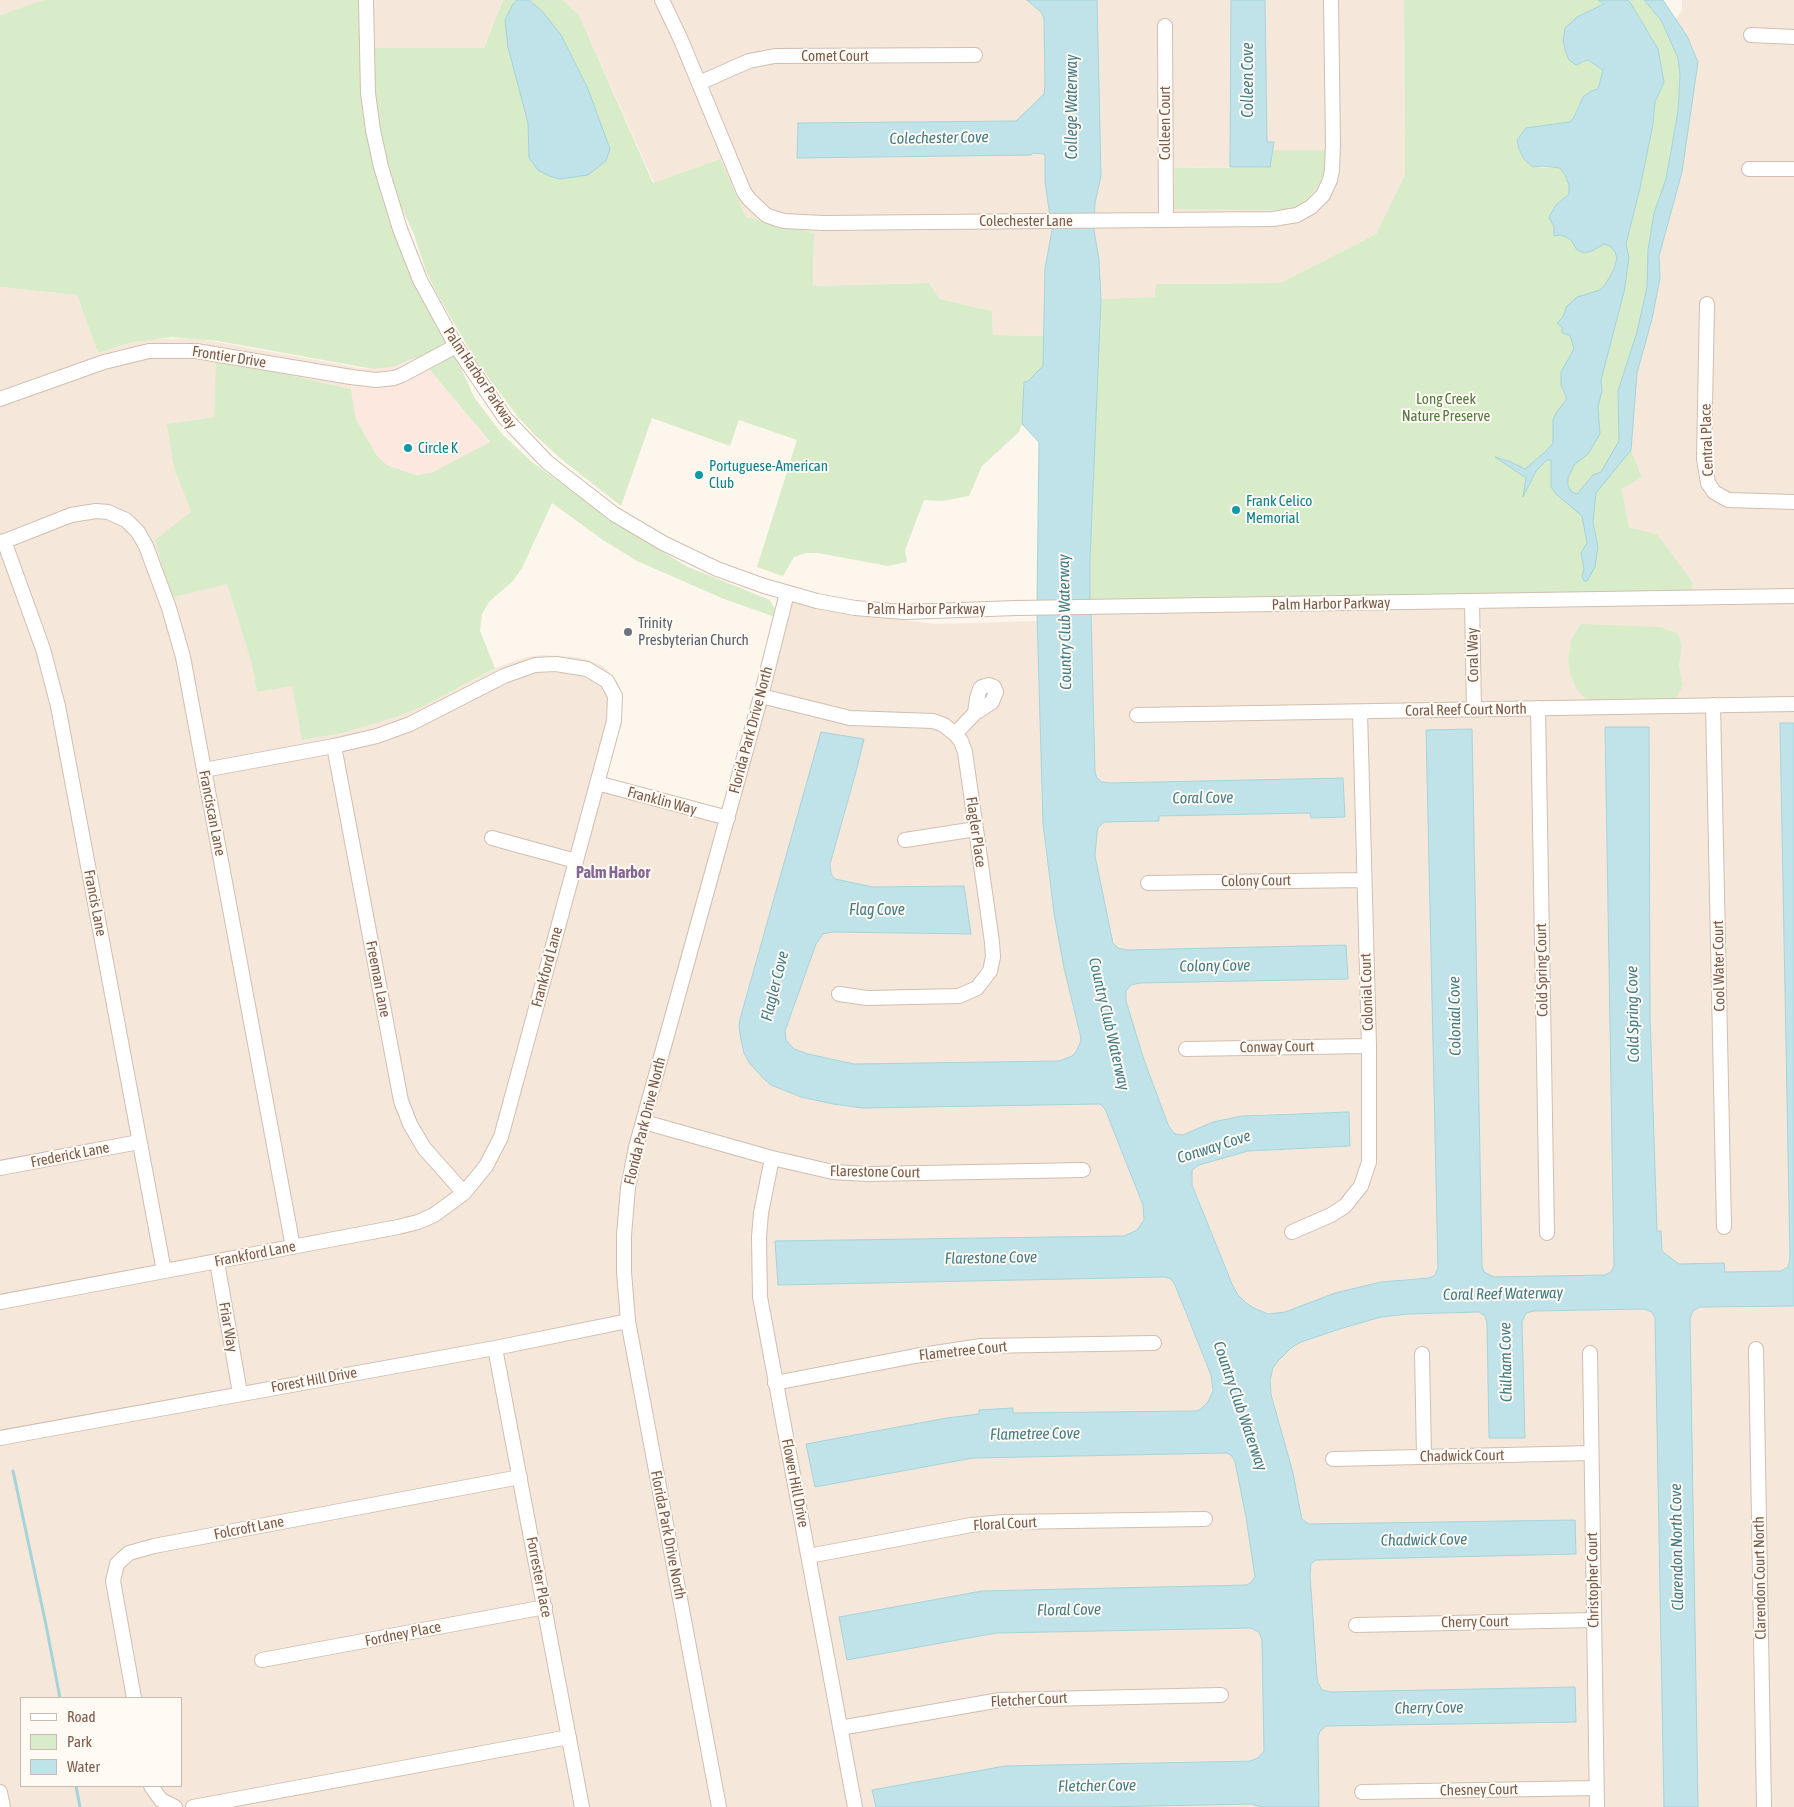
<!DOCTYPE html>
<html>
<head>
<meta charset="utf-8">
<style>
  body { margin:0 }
  #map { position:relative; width:1794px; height:1807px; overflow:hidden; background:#fdf6ec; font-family:"Asap Condensed",sans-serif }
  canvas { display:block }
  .legend { position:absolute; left:20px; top:1697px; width:162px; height:90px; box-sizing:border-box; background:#fffaf3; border:1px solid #cabbb1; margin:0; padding:6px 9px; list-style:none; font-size:15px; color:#7a5c4d }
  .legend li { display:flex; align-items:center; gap:10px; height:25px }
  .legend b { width:25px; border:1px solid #cabbb1 }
</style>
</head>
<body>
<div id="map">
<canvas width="1794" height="1807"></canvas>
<ul class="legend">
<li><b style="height:6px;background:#fff"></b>Road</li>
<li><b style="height:14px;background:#d8ecc9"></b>Park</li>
<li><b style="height:14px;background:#bfe3e8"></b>Water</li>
</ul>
</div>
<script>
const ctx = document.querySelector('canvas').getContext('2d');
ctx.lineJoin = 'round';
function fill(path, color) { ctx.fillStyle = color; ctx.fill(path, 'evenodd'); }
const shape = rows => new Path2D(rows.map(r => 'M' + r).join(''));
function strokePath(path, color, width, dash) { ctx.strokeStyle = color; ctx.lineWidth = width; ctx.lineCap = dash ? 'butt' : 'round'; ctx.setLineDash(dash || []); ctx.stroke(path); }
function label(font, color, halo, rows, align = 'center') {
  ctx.font = font + ' "Asap Condensed",sans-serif'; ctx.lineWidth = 4; ctx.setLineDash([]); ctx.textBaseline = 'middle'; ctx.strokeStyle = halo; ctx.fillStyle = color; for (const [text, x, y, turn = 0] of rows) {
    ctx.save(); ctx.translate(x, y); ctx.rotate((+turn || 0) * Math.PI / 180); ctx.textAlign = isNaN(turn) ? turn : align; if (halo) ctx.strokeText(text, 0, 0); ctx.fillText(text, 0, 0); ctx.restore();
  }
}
const residential = shape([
  [0,0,43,0,0,15],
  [372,0,503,0,484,48,372,48],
  [563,0,1027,0,1041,12,1044,18,1045,85,1044,94,1016,121,798,123,797,158,1031,155,1033,153,1045,154,1045,182,1052,230,1045,269,1044,336,993,335,992,311,940,299,929,283,813,286,814,233,746,217,720,159,654,183,579,15],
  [1097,0,1231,0,1230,167,1175,168,1301,205,1317,188,1327,150,1273,150,1273,143,1267,142,1265,0,1404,0,1405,175,1376,234,1280,283,1156,284,1156,297,1101,299,1099,260,1094,230,1095,203,1101,176],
  [1682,0,1794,0,1794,591,1692,590,1692,581,1659,536,1629,527,1622,489,1642,477,1631,450,1637,373,1652,320,1660,278,1659,256,1682,172,1698,62,1687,36,1676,19,1682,10],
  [0,287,77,295,98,353,133,342,152,339,194,338,355,367,351,389,280,373,217,362,214,417,168,424,174,468,191,512,172,598,227,583,252,665,257,691,292,685,303,740,343,733,396,717,426,705,495,668,527,657,542,655,576,657,589,660,603,666,612,675,618,683,620,692,605,779,722,811,619,1235,714,1807,0,1807],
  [21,1698,181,1698,181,1786,21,1786],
  [790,602,844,612,934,624,1037,621,1043,824,1046,856,1054,913,1068,987,1081,1041,1076,1052,1072,1056,1059,1061,870,1064,854,1064,808,1054,794,1049,785,1040,785,1031,816,944,823,934,833,932,971,934,963,886,873,887,835,879,831,874,830,864,857,768,822,732,740,1019,739,1027,744,1053,765,1080,771,1085,801,1097,848,1107,1100,1104,1105,1109,1143,1205,1145,1214,1141,1226,1137,1230,1124,1236,779,1285,1165,1277,1171,1279,1175,1285,1211,1375,1213,1384,1208,1402,1201,1409,1196,1411,1013,1413,1013,1409,979,1411,980,1414,807,1444,815,1487,973,1458,1227,1453,1232,1456,1235,1462,1246,1517,1256,1573,1253,1581,1247,1585,982,1591,839,1617,847,1660,996,1633,1251,1628,1259,1632,1262,1640,1264,1747,1261,1756,1255,1760,1005,1766,873,1790,876,1807,725,1807,633,1319,629,1234,637,1167],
  [1794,602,1794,723,1780,724,1790,1259,1788,1267,1781,1271,1724,1272,1724,1263,1679,1264,1662,1251,1661,1231,1657,1231,1650,1015,1649,728,1605,727,1614,1266,1611,1272,1605,1275,1494,1277,1484,1272,1482,1266,1472,729,1426,730,1438,1263,1437,1272,1429,1278,1405,1279,1278,1314,1262,1312,1246,1303,1238,1295,1232,1284,1192,1185,1192,1170,1199,1165,1248,1151,1349,1146,1349,1112,1266,1114,1242,1116,1213,1122,1183,1135,1175,1134,1169,1127,1144,1060,1126,1001,1126,991,1128,988,1135,984,1346,945,1127,950,1118,948,1114,943,1095,856,1097,832,1098,828,1104,822,1159,821,1159,816,1310,813,1311,818,1344,817,1343,778,1110,783,1099,780,1095,772,1091,613,1470,608],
  [1660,627,1677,633,1682,646,1679,666,1683,685],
  [1794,1306,1794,1807,1698,1807,1690,1318,1693,1311,1700,1307],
  [1644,1309,1652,1312,1655,1318,1664,1807,1319,1807,1318,1737,1320,1731,1326,1726,1575,1687,1331,1692,1322,1690,1318,1683,1317,1678,1310,1574,1310,1568,1313,1562,1321,1559,1575,1520,1315,1525,1305,1522,1301,1515,1280,1423,1270,1387,1271,1374,1278,1361,1284,1354,1301,1342,1381,1317,1408,1314,1479,1312,1485,1316,1487,1323,1489,1438,1524,1438,1522,1322,1526,1313,1534,1311],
  [1251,1804,1262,1807,1099,1807]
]);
const commercial = shape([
  [415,358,429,369,490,443,431,473,416,475,387,465,377,456,356,419,351,389,355,367,373,369,404,363]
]);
const green = shape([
  [43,0,362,0,364,86,372,162,414,281,462,370,474,397,502,434,532,462,562,484,658,549,688,567,770,600,775,609,775,617,724,599,637,561,603,540,552,503,522,568,513,581,489,602,482,614,480,631,495,668,426,705,396,717,343,733,302,740,292,686,257,692,252,665,227,584,171,598,171,597,155,540,191,512,174,468,167,424,214,417,216,362,280,373,351,389,356,419,377,456,387,465,416,475,431,473,490,442,429,369,415,358,393,367,373,369,218,341,172,337,133,342,98,353,77,295,0,287,0,15],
  [503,0,563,0,579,15,653,183,720,159,746,217,814,233,813,286,929,283,940,299,992,311,993,335,1044,336,1043,366,1027,382,1024,382,1022,424,1019,432,982,466,969,496,942,501,924,500,905,550,907,562,888,566,818,553,806,553,794,557,783,576,757,567,797,440,739,420,730,446,652,418,621,506,561,459,535,435,518,417,476,361,436,292,426,271,413,232,397,198,385,157,377,105,372,48,484,48],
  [1404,0,1598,0,1604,4,1592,10,1582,64,1588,60,1603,70,1598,89,1591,91,1579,104,1573,119,1569,122,1526,128,1517,141,1519,149,1533,167,1560,168,1565,175,1569,185,1569,194,1556,205,1549,217,1626,244,1640,188,1653,124,1655,102,1664,82,1658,49,1630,3,1627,0,1644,0,1661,20,1678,58,1680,75,1678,111,1666,179,1654,213,1648,250,1660,278,1652,319,1637,373,1631,450,1642,477,1622,489,1629,527,1658,535,1692,581,1692,590,1090,601,1090,560,1101,299,1155,297,1156,284,1280,283,1376,234,1405,175],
  [1273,150,1328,150,1323,175,1317,188,1301,205,1288,210,1174,209,1175,168,1269,167],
  [1581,624,1660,627,1678,633,1682,646,1679,666,1683,685,1675,700,1590,703,1577,690,1571,677,1568,661,1571,640]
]);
const water = shape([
  [517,0,529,0,542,11,561,35,588,89,610,149,606,161,588,175,560,179,549,176,538,170,529,158,528,123,508,47,505,20,513,4,517,0],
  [1027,0,1097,0,1101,176,1095,203,1094,230,1099,260,1101,299,1090,560,1090,601,1037,602,1039,442,1022,424,1024,382,1027,382,1043,366,1045,269,1052,230,1045,182,1045,154,1033,153,1031,155,797,158,798,123,1016,121,1044,94,1045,85,1044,18,1041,12,1027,0],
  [1231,0,1265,0,1267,142,1274,142,1270,167,1230,167,1231,0],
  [1598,0,1627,0,1630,2,1658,49,1664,82,1655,102,1653,124,1640,188,1626,244,1629,258,1624,292,1601,380,1602,391,1598,407,1600,434,1588,454,1574,465,1568,478,1568,486,1572,492,1577,494,1593,475,1601,472,1619,441,1618,391,1637,332,1647,287,1648,250,1654,213,1666,179,1678,111,1680,75,1678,58,1661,20,1644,0,1663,0,1687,36,1698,62,1682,172,1659,256,1660,278,1652,319,1637,373,1631,450,1596,493,1593,522,1598,547,1595,567,1587,581,1584,581,1582,576,1584,569,1581,553,1587,543,1582,516,1556,494,1551,487,1551,460,1547,460,1536,471,1523,497,1526,478,1495,457,1511,462,1525,469,1545,452,1553,443,1553,420,1556,413,1566,400,1566,396,1561,385,1561,372,1574,349,1570,335,1562,333,1562,327,1557,323,1563,317,1567,306,1577,297,1600,290,1605,285,1614,269,1617,258,1615,252,1610,246,1604,244,1592,251,1585,253,1577,250,1571,240,1566,237,1561,235,1554,236,1554,227,1549,217,1556,205,1569,194,1569,185,1565,175,1560,168,1542,166,1533,167,1524,159,1519,149,1517,140,1526,128,1569,122,1573,119,1583,97,1591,91,1598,89,1603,70,1588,60,1576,65,1569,60,1566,53,1563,41,1565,28,1577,17,1604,4,1598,0],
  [1037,613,1091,613,1095,772,1097,778,1102,782,1110,783,1343,778,1345,817,1311,818,1310,813,1159,816,1159,821,1104,822,1098,828,1097,832,1095,856,1113,943,1118,948,1127,950,1346,945,1348,979,1140,983,1131,985,1126,991,1126,1001,1144,1060,1169,1127,1175,1134,1183,1135,1213,1122,1242,1116,1349,1112,1350,1146,1248,1151,1199,1165,1192,1170,1192,1185,1232,1284,1238,1295,1246,1303,1254,1308,1268,1314,1285,1312,1335,1293,1381,1282,1429,1278,1435,1275,1438,1268,1426,730,1472,729,1482,1266,1484,1272,1494,1277,1605,1275,1611,1272,1614,1266,1605,727,1649,727,1650,1015,1657,1231,1661,1231,1662,1251,1679,1264,1724,1263,1725,1272,1781,1271,1788,1267,1790,1259,1780,723,1794,723,1794,1306,1700,1307,1693,1311,1690,1318,1698,1807,1664,1807,1655,1318,1652,1312,1644,1309,1534,1311,1526,1313,1522,1322,1525,1438,1489,1438,1487,1323,1485,1316,1479,1312,1408,1314,1381,1317,1340,1329,1301,1342,1291,1348,1278,1361,1273,1368,1270,1380,1271,1394,1293,1473,1301,1515,1302,1519,1309,1524,1575,1520,1576,1554,1316,1560,1311,1564,1310,1574,1317,1678,1318,1683,1322,1690,1331,1692,1575,1687,1576,1722,1326,1726,1320,1731,1318,1737,1319,1807,1262,1807,1251,1804,1099,1807,876,1807,872,1790,1005,1766,1250,1761,1258,1758,1264,1751,1262,1640,1259,1632,1251,1628,996,1633,847,1660,839,1617,982,1591,1247,1585,1250,1583,1255,1577,1246,1517,1235,1462,1232,1456,1227,1453,973,1458,815,1487,806,1444,947,1418,979,1414,979,1410,1013,1408,1013,1413,1196,1411,1201,1409,1208,1402,1213,1390,1211,1375,1175,1285,1171,1279,1165,1277,778,1285,775,1241,1124,1236,1137,1230,1144,1220,1143,1205,1105,1109,1100,1104,862,1108,833,1104,801,1097,771,1085,765,1080,750,1064,744,1053,741,1040,739,1027,740,1019,821,732,864,739,857,768,830,864,831,874,835,879,873,887,964,886,971,934,833,932,823,934,816,944,785,1031,786,1040,794,1049,808,1054,854,1064,1059,1061,1072,1056,1076,1052,1081,1041,1080,1034,1064,968,1054,913,1043,824,1037,613]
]);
const stream = shape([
  [13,1471,46,1625,60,1698],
  [76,1786,80,1807]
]);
const minor = shape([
  [366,0,368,93,373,130,381,167,400,229,420,280,456,346,505,418,547,462,614,514,663,543,717,569,764,586,817,601,855,608,904,612,1016,608,1794,596],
  [662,0,681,40,744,192,749,199,766,215,774,218,784,221,823,223,1273,219,1297,215,1311,207,1323,195,1330,180,1332,170,1333,145,1331,0],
  [1165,26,1166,220],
  [1751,35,1794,37],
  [699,83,749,61,775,56,975,55],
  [1749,169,1794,169],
  [1707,304,1704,459,1708,483,1714,492,1728,500,1794,502],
  [0,399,104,362,149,351,196,351,351,377,376,380,394,378,402,375,456,346],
  [4,541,43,649,58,706,164,1271],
  [0,543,71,515,96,511,108,512,126,520,138,532,146,546,169,608,183,657,293,1247],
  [1472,602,1474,709],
  [761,696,850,718,933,721,944,725,955,734,961,741,965,752,992,942,993,957,990,971,977,988,959,996,867,998,839,994],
  [1713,705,1724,1227],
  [1538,708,1547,1233],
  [1137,715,1794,704],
  [955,734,975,713,992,702,996,692,994,687,989,685,982,687,980,689,977,698,975,713],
  [334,746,401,1101,410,1124,424,1148,464,1193],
  [597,783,728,818],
  [492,838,576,861],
  [905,840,976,829],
  [1148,883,1364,880],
  [1186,1049,1369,1046],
  [644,1122,772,1158,833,1172,868,1174,1083,1170],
  [772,1158,761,1213,759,1237,760,1297,855,1807],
  [0,1168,139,1142],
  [1292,1232,1331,1215,1345,1206,1361,1186,1369,1162,1369,1046,1360,712],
  [217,1262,240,1393],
  [0,1302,398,1227,418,1222,434,1215,464,1193,486,1166,501,1137,614,721,615,696,607,681,587,669,556,664,535,665,504,676,410,724,377,736,334,746,204,770],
  [495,1348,582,1807],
  [1756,1349,1764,1807],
  [1590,1353,1597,1807],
  [1422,1354,1424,1456],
  [775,1383,915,1356,981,1346,1154,1343],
  [0,1438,495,1348,628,1321],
  [1333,1459,1591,1453],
  [809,1556,971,1525,1004,1522,1205,1519],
  [1356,1625,1594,1620],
  [262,1660,545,1607],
  [134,1698,113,1581,117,1564,129,1553,154,1546,520,1477],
  [840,1728,1000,1700,1221,1695],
  [151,1786,161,1800,175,1807],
  [0,1792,3,1807],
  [1362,1792,1597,1788],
  [193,1807,569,1737],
  [719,1807,628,1321,624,1272,624,1235,628,1188,636,1147,761,696,787,593]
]);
const markers = [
  [408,448,5,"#0f9aa8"],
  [699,475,5,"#0f9aa8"],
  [1236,510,5,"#0f9aa8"],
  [628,632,5,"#6b7280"]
];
const streetNames = [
  ["Comet Court",835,56],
  ["Colleen Court",1165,123,-90],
  ["Colechester Lane",1026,221],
  ["Frontier Drive",229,357,9],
  ["Palm Harbor Parkway",480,378,56],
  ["Central Place",1707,440,-92],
  ["Palm Harbor Parkway",1331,604,-1],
  ["Palm Harbor Parkway",926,609],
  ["Coral Way",1473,655,-91],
  ["Coral Reef Court North",1466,710,-1],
  ["Florida Park Drive North",751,730,-75],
  ["Franklin Way",662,801,15],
  ["Franciscan Lane",212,813,79],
  ["Flagler Place",976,832,82],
  ["Colony Court",1256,881,-1],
  ["Francis Lane",95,903,79],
  ["Cool Water Court",1719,966,-91],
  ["Frankford Lane",547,967,-75],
  ["Cold Spring Court",1542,970,-91],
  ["Freeman Lane",378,979,79],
  ["Colonial Court",1367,992,-92],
  ["Conway Court",1277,1047,-1],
  ["Florida Park Drive North",645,1121,-76],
  ["Frederick Lane",70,1155,-11],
  ["Flarestone Court",875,1172,1],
  ["Frankford Lane",255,1254,-11],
  ["Friar Way",228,1327,80],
  ["Flametree Court",963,1351,-6],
  ["Forest Hill Drive",314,1380,-10],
  ["Chadwick Court",1462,1456,-1],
  ["Flower Hill Drive",795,1483,79],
  ["Floral Court",1005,1524,-3],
  ["Folcroft Lane",249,1528,-11],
  ["Florida Park Drive North",668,1535,79],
  ["Forrester Place",539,1577,79],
  ["Clarendon Court North",1760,1578,-91],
  ["Christopher Court",1593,1580,-91],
  ["Cherry Court",1475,1622,-1],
  ["Fordney Place",403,1634,-11],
  ["Fletcher Court",1029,1700,-3],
  ["Chesney Court",1479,1790,-1]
];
const parkNames = [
  ["Long Creek",1446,399],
  ["Nature Preserve",1446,416]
];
const cultureNames = [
  ["Circle K",418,448],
  ["Portuguese-American",709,466],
  ["Club",709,483],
  ["Frank Celico",1246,501],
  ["Memorial",1246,518]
];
const worshipNames = [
  ["Trinity",638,623],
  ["Presbyterian Church",638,640]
];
const waterNames = [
  ["Colleen Cove",1248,80,-90],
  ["College Waterway",1072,107,-90],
  ["Colechester Cove",939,138,-1],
  ["Country Club Waterway",1065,622,-91],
  ["Coral Cove",1203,798,-1],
  ["Flag Cove",877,910],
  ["Colony Cove",1215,966,-1],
  ["Flagler Cove",775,986,-76],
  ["Cold Spring Cove",1633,1014,-91],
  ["Colonial Cove",1455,1016,-91],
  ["Country Club Waterway",1109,1024,77],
  ["Conway Cove",1214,1147,-18],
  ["Flarestone Cove",991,1258,-1],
  ["Coral Reef Waterway",1503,1294,-1],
  ["Chilham Cove",1506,1362,-91],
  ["Country Club Waterway",1240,1406,71],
  ["Flametree Cove",1035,1434,-1],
  ["Chadwick Cove",1424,1540,-1],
  ["Clarendon North Cove",1677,1547,-91],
  ["Floral Cove",1069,1610,-1],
  ["Cherry Cove",1429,1708,-1],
  ["Fletcher Cove",1097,1786,-1]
];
const neighbourhoodNames = [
  ["Palm Harbor",613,873]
];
fill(residential, '#f5e8da');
fill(commercial, '#fde8e0');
fill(green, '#d8ecc9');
fill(water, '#bfe3e8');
strokePath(water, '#a5d3da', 1);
strokePath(stream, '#a5d3da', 3);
strokePath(minor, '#d1beb0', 16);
strokePath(minor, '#fff', 14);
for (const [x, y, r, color] of markers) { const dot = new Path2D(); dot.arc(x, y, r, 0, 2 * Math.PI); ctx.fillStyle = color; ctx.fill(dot); strokePath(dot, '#fffaf3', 2); }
label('15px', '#7a5c4d', '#fffaf3', streetNames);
label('15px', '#537a41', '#fffaf3', parkNames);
label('15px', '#0d838f', '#fffaf3', cultureNames, 'left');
label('15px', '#5b616d', '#fffaf3', worshipNames, 'left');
label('italic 16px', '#437c86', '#fffaf3', waterNames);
label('bold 16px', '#846695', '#fffaf3', neighbourhoodNames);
</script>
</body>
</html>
